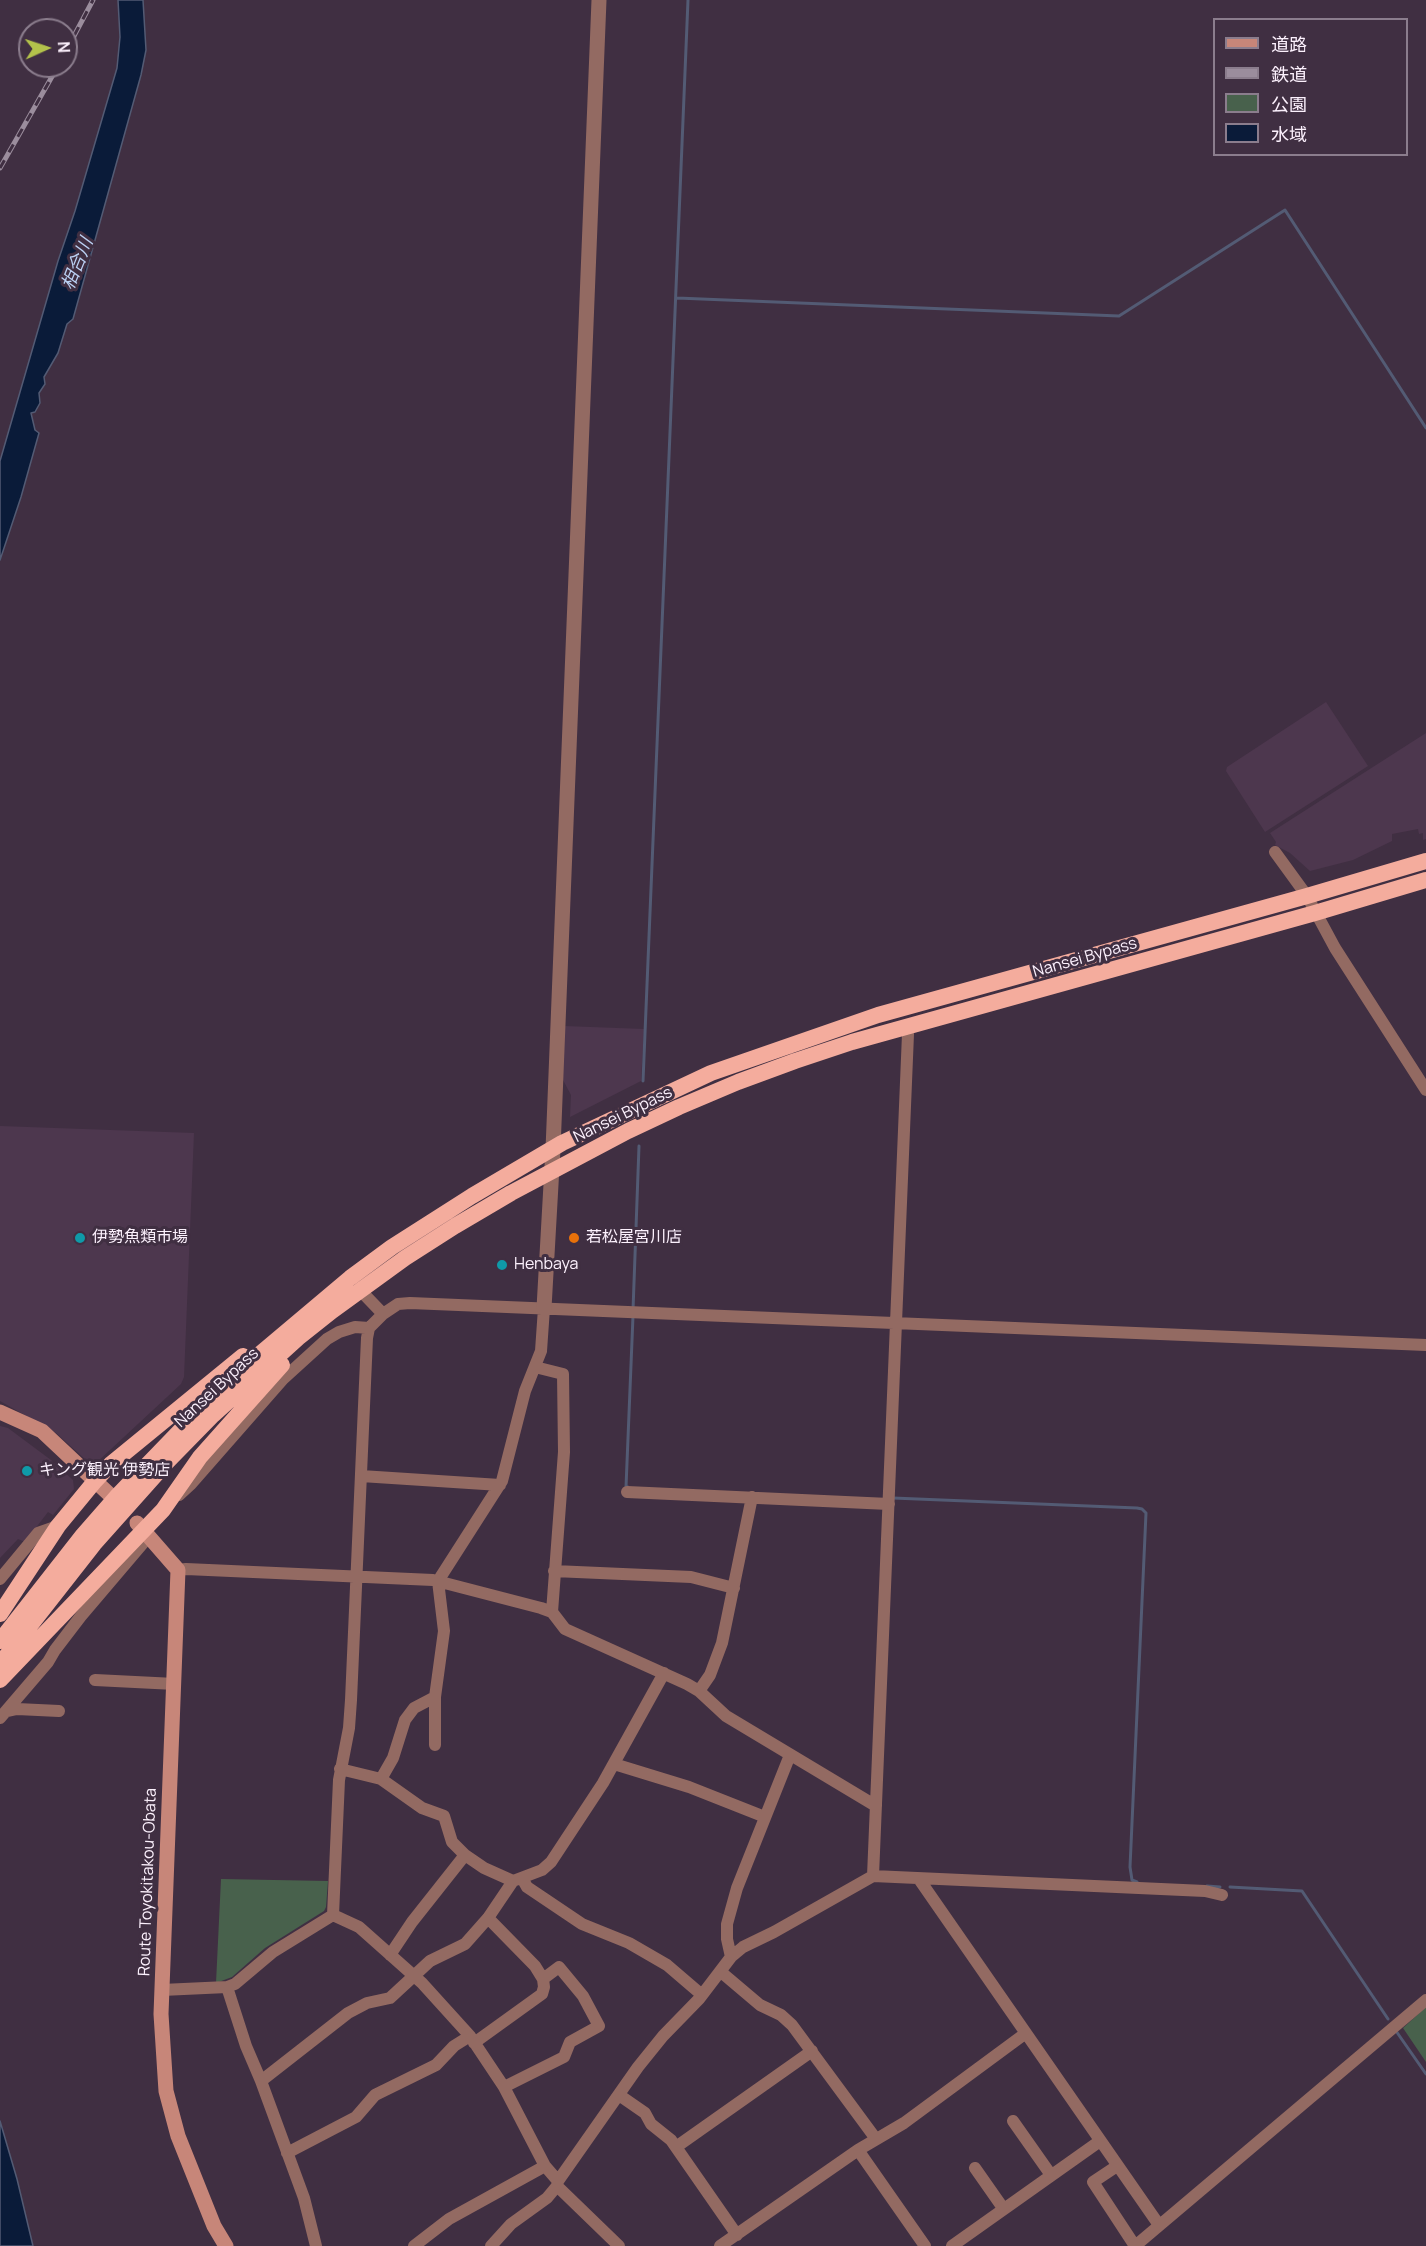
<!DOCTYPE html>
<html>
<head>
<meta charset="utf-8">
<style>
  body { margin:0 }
  #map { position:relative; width:1426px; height:2246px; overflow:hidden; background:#402f42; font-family:Manrope,"Noto Sans JP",sans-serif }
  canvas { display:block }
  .legend { position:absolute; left:1213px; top:18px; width:195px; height:138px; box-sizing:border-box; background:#402f42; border:2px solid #8b7d8d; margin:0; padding:8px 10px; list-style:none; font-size:18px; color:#fcf1fd }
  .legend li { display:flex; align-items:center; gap:12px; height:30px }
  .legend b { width:30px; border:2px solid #8b7d8d }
  .north { position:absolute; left:18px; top:18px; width:60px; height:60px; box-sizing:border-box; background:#402f42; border:2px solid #8b7d8d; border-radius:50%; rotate:87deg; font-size:16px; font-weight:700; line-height:24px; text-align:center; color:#fcf1fd }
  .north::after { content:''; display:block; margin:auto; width:21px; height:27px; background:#b3c24b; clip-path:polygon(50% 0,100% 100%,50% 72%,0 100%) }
</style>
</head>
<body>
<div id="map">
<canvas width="1426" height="2246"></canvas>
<ul class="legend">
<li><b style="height:8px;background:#c78679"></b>道路</li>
<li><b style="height:8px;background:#9b8d9d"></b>鉄道</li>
<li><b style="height:16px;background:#48614c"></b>公園</li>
<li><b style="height:16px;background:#0a1b39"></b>水域</li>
</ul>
<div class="north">N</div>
</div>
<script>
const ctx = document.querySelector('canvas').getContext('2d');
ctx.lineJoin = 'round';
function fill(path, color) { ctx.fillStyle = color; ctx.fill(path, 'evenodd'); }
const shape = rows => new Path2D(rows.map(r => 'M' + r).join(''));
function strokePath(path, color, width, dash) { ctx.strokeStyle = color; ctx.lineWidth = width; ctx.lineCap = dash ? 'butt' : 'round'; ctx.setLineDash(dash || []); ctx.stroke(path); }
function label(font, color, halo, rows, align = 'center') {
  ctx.font = font + ' Manrope,"Noto Sans JP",sans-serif'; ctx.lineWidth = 6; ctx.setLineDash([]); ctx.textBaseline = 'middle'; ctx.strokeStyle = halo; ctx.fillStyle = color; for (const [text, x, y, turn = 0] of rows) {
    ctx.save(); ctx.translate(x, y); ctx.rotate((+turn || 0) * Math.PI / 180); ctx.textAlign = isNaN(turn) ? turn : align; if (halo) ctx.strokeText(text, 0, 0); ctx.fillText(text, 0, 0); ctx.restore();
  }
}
const built = shape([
  [1326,702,1368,766,1265,832,1226,771,1227,767],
  [1426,733,1426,839,1423,840,1423,833,1419,834,1418,829,1392,834,1392,841,1353,860,1310,871,1290,853,1275,845,1276,842,1270,833],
  [564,1026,644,1029,641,1081,570,1117,571,1095,563,1080,561,1079],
  [0,1126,194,1133,184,1377,181,1384,96,1463,87,1461,56,1433,0,1401],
  [0,1426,8,1428,51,1460,73,1480,74,1489,53,1515,48,1512,25,1542,18,1539,0,1558]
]);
const green = shape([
  [221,1879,328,1881,326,1907,324,1911,265,1948,232,1977,216,1983],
  [1426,2007,1426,2062,1403,2028]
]);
const water = shape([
  [118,0,143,0,146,50,141,75,73,319,67,324,58,353,44,377,45,384,39,393,40,403,35,412,31,413,35,430,39,433,21,497,0,560,0,461,58,261,75,211,117,68,120,37,118,0],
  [0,2121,17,2179,33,2246,0,2246,0,2121]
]);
const stream = shape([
  [677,298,1119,316,1285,210,1426,428],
  [643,1081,688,0],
  [633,1310,639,1146],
  [628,1487,626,1487,633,1316],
  [893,1498,1137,1508,1142,1509,1146,1513,1130,1867,1132,1880,1137,1882],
  [1207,1886,1220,1887],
  [1230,1887,1302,1891,1388,2019],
  [1396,2031,1426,2074]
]);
const minor = shape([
  [1275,852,1307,896,1335,948,1426,1090],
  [361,1291,383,1314],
  [535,1367,563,1374,564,1452,552,1612],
  [361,1476,500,1485],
  [627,1492,889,1504],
  [179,1495,191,1484,283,1379,327,1339,339,1332,355,1327,369,1328],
  [178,1570,186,1569,433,1580,541,1608,552,1612,565,1629,687,1684,699,1691,726,1716,876,1806],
  [554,1571,691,1577,734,1588],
  [0,1579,38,1533,58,1526],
  [95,1680,175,1684],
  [699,1691,710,1675,722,1643,752,1497],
  [8,1711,17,1709,59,1711],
  [0,1718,48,1662,55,1650,81,1616,149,1536],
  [435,1745,435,1697,444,1631,438,1581,502,1481,525,1391,541,1351,544,1308],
  [614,1764,689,1787,765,1817],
  [340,1769,381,1779,422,1808,444,1816,452,1842,465,1855,484,1868,513,1881],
  [381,1779,393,1758,405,1720,414,1708,435,1697],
  [873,1876,908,1034],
  [522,1878,527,1887,582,1924,629,1943,667,1965,702,1995],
  [919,1879,1159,2225],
  [333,1915,339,1780,349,1728,351,1700,367,1338,369,1328,383,1314,398,1304,410,1303,1426,1345],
  [333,1915,359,1927,422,1983,470,2036,504,2087,545,2166,558,2181,557,2186,619,2246],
  [488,1918,535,1966,543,1979],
  [390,1955,412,1922,465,1855],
  [731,1957,727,1939,727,1924,737,1888,790,1755],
  [721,1972,760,2005,781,2015,792,2025,876,2139],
  [227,1987,246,2046,261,2081,304,2198,316,2246],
  [162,1990,227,1987,235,1984,273,1952,333,1915],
  [474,2043,542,1994,544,1987,543,1979,559,1967,583,1996,599,2026,570,2042,564,2057,504,2087],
  [261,2081,348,2013,367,2003,390,1998,430,1961,465,1944,488,1918,513,1881,542,1870,551,1862,603,1783,664,1673],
  [619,2095,645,2113,651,2124,671,2140,737,2235],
  [1013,2121,1051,2175],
  [676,2147,812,2051],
  [858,2150,925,2246],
  [287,2153,356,2117,375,2095,436,2065,454,2046,470,2036],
  [1117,2166,1093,2182,1135,2246],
  [975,2168,1003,2208],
  [558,2181,638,2067,663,2036,699,1999,731,1957,743,1947,774,1932,873,1876,1205,1891,1222,1895],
  [414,2246,449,2219,545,2166],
  [491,2246,511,2224,547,2198,557,2186],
  [720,2246,858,2150,904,2123,1026,2033],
  [952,2246,1100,2141],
  [1135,2246,1426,2000]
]);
const tertiary = shape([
  [544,1308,553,1149,599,0]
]);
const secondary = shape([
  [0,1412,42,1431,109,1494],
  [137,1523,178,1570,161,2014,166,2091,178,2136,214,2226,226,2246]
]);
const trunk = shape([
  [0,1614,58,1526,95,1481,111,1464,243,1356],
  [0,1641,83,1535,118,1495,204,1406,255,1358,350,1278,392,1247,472,1196,562,1143,711,1073,878,1015,1307,896,1426,861],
  [0,1664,94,1544,168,1461,213,1415,298,1338,332,1311,405,1258,455,1226,511,1193,628,1131,679,1107,738,1082,795,1061,852,1042,1315,913,1426,880],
  [0,1680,163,1510,200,1457,282,1365]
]);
const rail = shape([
  [66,51,93,0],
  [0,168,58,66]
]);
const markers = [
  [80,1238,6,"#0f9aa8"],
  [574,1238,6,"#e8710a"],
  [502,1265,6,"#0f9aa8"],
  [27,1471,6,"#0f9aa8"]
];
const streetNames = [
  ["Nansei Bypass",1085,958,-16],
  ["Nansei Bypass",623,1115,-26],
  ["Nansei Bypass",217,1388,-43],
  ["Route Toyokitakou-Obata",148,1882,-88]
];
const poiNames = [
  ["伊勢魚類市場",92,1238],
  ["若松屋宮川店",586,1238],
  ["Henbaya",514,1265],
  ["キング観光 伊勢店",39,1471]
];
const waterNames = [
  ["相合川",78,264,-68]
];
fill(built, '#4d374e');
fill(green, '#48614c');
fill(water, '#0a1b39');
strokePath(water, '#535b74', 1.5);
strokePath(stream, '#535b74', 3);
strokePath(minor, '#936a62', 12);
strokePath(tertiary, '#936a62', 15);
strokePath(secondary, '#c78679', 15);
strokePath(trunk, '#f4ac9d', 16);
strokePath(rail, '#9b8d9d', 5);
strokePath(rail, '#402f42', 3, [9]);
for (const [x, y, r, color] of markers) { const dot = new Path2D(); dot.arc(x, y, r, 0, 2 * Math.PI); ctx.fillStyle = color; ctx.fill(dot); strokePath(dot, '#402f42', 2); }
label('16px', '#fcf1fd', '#402f42', streetNames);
label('16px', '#fcf1fd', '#402f42', poiNames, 'left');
label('italic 18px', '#bbd1f4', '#402f42', waterNames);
</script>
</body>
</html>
